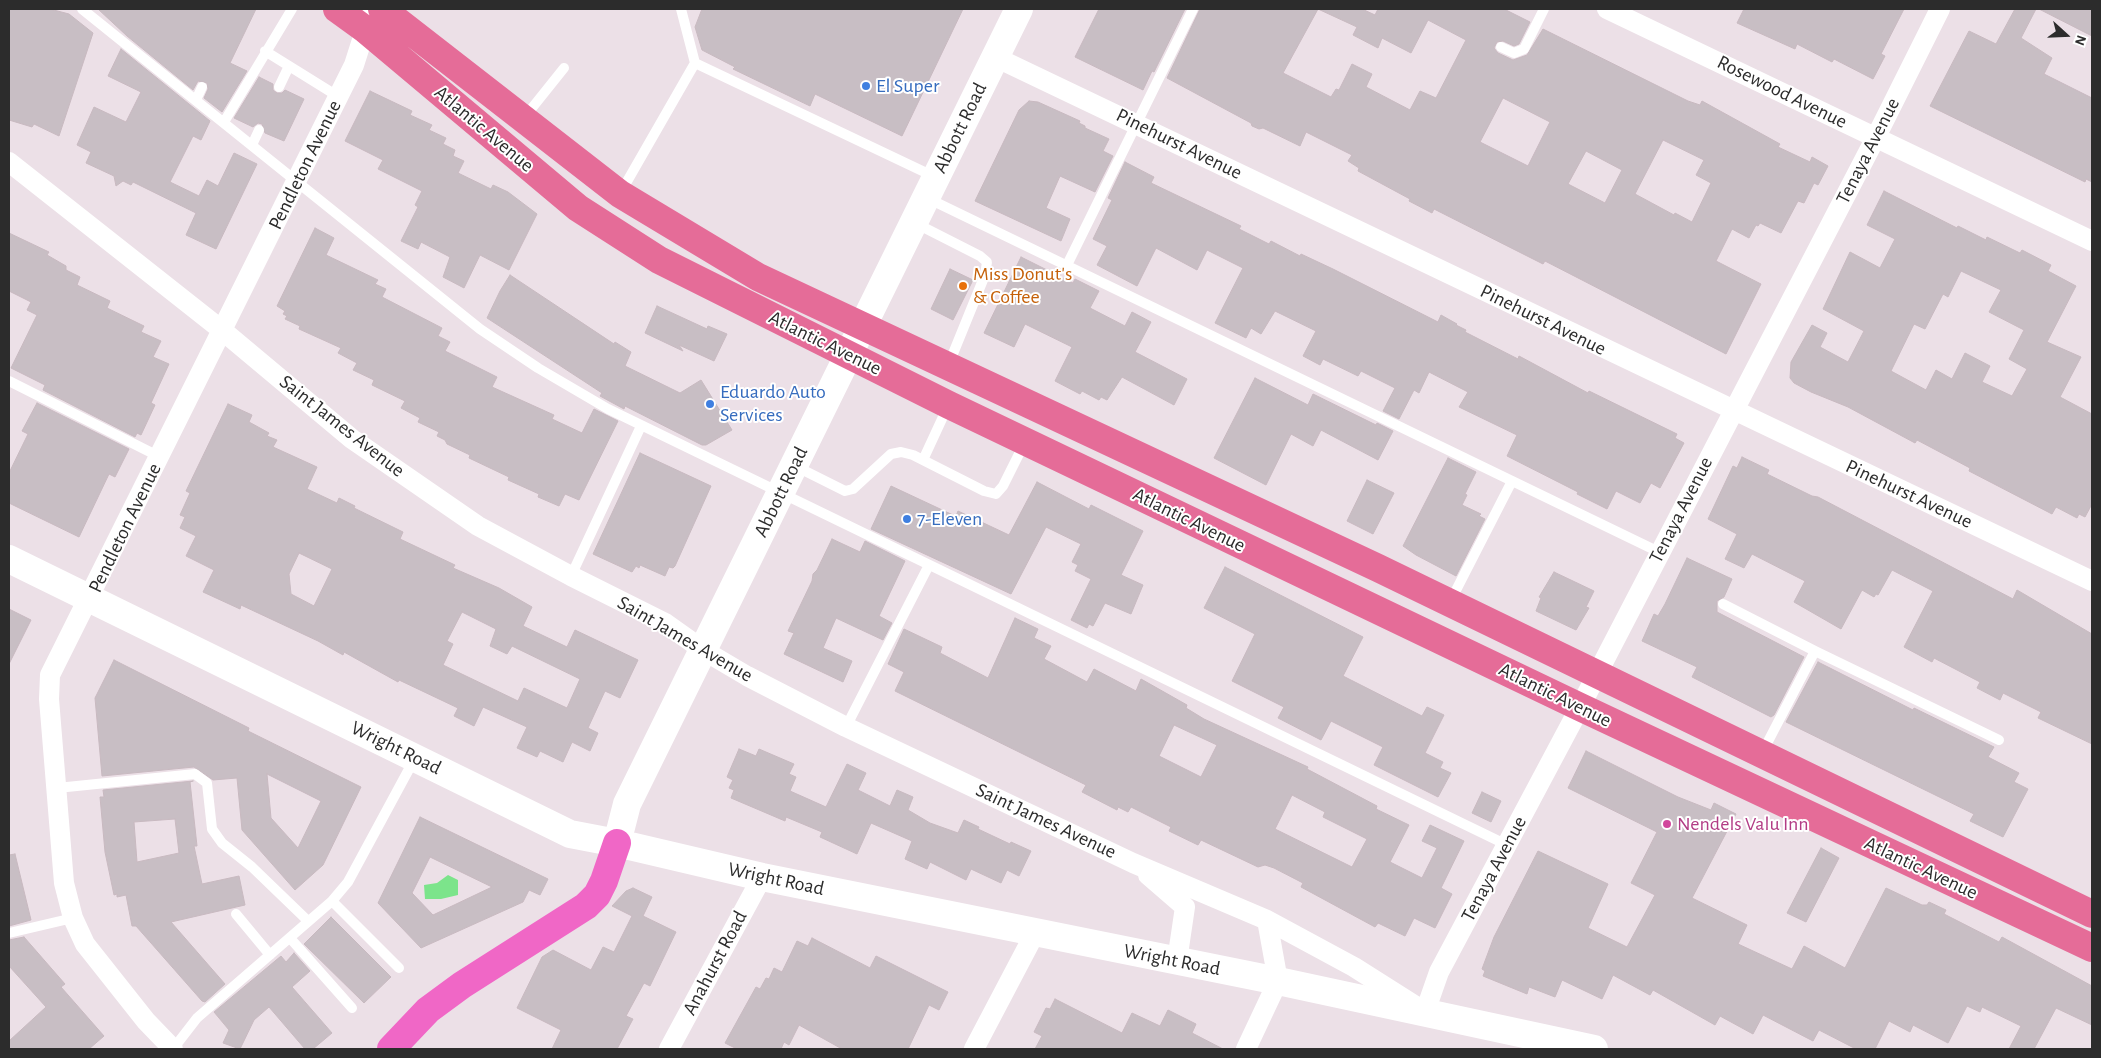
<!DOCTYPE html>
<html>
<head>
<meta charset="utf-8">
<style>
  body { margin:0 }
  #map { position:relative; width:2101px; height:1058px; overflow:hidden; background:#ece0e7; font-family:"Alegreya Sans",sans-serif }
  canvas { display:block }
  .frame { position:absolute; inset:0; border:10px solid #2c2c2c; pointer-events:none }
  .north { position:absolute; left:2041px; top:10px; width:50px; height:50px; -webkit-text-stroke:4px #fff; paint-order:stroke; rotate:110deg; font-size:14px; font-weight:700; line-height:20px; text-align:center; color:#2c2c2c }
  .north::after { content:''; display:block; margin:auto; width:18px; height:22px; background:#2c2c2c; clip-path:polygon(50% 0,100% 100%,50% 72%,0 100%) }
</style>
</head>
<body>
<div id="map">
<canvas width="2101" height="1058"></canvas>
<div class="frame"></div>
<div class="north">N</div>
</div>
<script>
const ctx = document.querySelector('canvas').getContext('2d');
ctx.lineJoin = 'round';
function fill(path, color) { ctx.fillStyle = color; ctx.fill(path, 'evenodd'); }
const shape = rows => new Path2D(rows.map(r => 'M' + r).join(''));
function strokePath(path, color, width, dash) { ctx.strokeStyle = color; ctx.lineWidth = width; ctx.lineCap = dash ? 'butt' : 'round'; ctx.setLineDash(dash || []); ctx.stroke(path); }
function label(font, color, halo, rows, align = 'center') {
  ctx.font = font + ' "Alegreya Sans",sans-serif'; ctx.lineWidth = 4; ctx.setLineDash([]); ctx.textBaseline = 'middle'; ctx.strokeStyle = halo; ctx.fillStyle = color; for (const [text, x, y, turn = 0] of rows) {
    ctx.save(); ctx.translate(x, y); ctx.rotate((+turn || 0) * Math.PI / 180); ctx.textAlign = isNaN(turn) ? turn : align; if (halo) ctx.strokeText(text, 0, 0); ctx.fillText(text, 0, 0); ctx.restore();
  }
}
const water = shape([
  [448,875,458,880,458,895,441,899,425,899,424,885,437,883]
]);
const building = shape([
  [9,9,50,9,69,14,93,33,59,136,34,124,32,127,9,120,9,9],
  [98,9,256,9,230,63,247,71,222,112,204,98,208,89,207,83,198,81,193,90,127,36,98,9],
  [702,9,963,9,902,136,815,94,810,106,733,69,735,67,702,50,695,27,702,9],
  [1099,9,1185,9,1154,72,1152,71,1143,90,1075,57,1099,9],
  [1200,9,1318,9,1283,73,1331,97,1336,89,1339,90,1352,64,1372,74,1366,87,1410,110,1420,91,1436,98,1466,40,1428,20,1411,53,1382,38,1378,48,1353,35,1357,27,1318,9,1362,9,1375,15,1378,9,1504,9,1530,22,1519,44,1514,46,1503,41,1497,42,1494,48,1498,53,1513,60,1527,55,1543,29,1688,101,1700,105,1702,101,1780,144,1778,147,1810,162,1812,157,1828,166,1818,185,1814,183,1804,203,1798,201,1781,233,1760,223,1758,226,1756,225,1749,238,1732,229,1716,261,1761,284,1726,354,1545,261,1543,264,1434,209,1432,213,1409,201,1410,199,1358,171,1359,168,1348,161,1352,155,1306,132,1300,146,1263,128,1259,129,1252,126,1251,123,1167,78,1200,9],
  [1503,98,1550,122,1528,166,1480,142,1503,98],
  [1663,140,1704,160,1696,175,1711,183,1692,222,1675,213,1674,215,1635,194,1663,140],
  [1586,151,1622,170,1605,203,1568,184,1586,151],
  [1744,9,1904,9,1881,54,1885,56,1873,79,1834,59,1832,62,1797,44,1795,49,1737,23,1744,9],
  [2015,9,2036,9,2021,38,2052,58,2044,74,2092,98,2092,182,2086,179,2085,182,1930,106,1969,31,1996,44,2015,9],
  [2039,9,2092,9,2092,36,2039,9],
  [121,49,210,121,201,140,193,136,170,182,199,196,207,180,218,186,234,153,257,164,216,249,186,235,196,213,133,182,131,185,123,181,116,186,114,176,86,163,91,152,77,145,94,107,126,122,141,92,108,76,121,49],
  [259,77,273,84,273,90,277,93,282,93,285,90,304,99,284,141,265,133,262,124,258,123,253,127,234,118,259,77],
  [370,91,412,111,410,115,432,125,429,130,446,138,443,144,455,150,453,156,464,161,458,173,491,189,493,185,508,192,537,214,509,270,480,255,464,288,443,277,450,257,421,242,418,249,401,241,418,207,415,205,422,191,378,169,383,160,345,141,370,91],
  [1029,101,1038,102,1080,121,1079,123,1085,126,1085,128,1109,139,1103,151,1113,156,1095,192,1060,176,1046,208,1070,219,1061,241,975,201,1019,110,1029,101],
  [1125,162,1154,177,1151,183,1241,226,1239,229,1269,244,1271,241,1300,256,1301,254,1333,269,1438,322,1441,315,1457,324,1456,325,1466,330,1465,332,1518,359,1519,356,1588,393,1589,391,1677,434,1675,438,1684,443,1660,488,1651,483,1640,503,1616,491,1607,509,1577,494,1578,492,1507,456,1517,435,1459,407,1468,392,1429,372,1419,393,1414,390,1399,419,1383,411,1395,388,1361,371,1358,376,1323,359,1320,365,1303,356,1316,331,1275,311,1261,334,1251,328,1246,338,1215,323,1243,268,1207,250,1197,270,1156,248,1137,286,1097,265,1107,246,1093,239,1112,200,1108,198,1125,162],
  [1884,191,1957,228,1958,226,1986,240,1987,237,2020,253,2022,250,2051,265,2048,271,2076,286,2047,342,2081,357,2060,397,2092,414,2092,504,2085,517,2079,514,2077,518,2056,507,2052,514,1969,471,1970,468,1917,440,1915,443,1848,407,1811,392,1794,383,1790,378,1791,362,1812,325,1827,333,1820,347,1848,362,1864,331,1823,309,1850,252,1880,268,1895,239,1867,225,1884,191],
  [1961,271,2001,290,1989,312,2024,330,2009,359,2027,369,2012,396,1982,382,1990,366,1965,353,1952,379,1936,370,1926,390,1891,371,1914,324,1925,329,1943,294,1948,297,1961,271],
  [315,228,334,238,326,255,378,280,375,284,386,289,382,297,442,328,438,336,450,342,445,351,497,377,492,387,554,415,552,419,582,433,594,409,618,421,579,500,565,494,559,506,538,497,539,494,508,480,509,477,469,458,470,455,447,444,445,440,437,436,439,432,418,422,420,418,401,408,405,401,372,385,374,380,353,370,357,363,338,353,341,348,299,329,300,326,285,319,287,316,283,314,285,311,277,306,315,228],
  [9,233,49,252,47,255,66,266,66,270,80,277,77,285,110,301,107,308,144,326,141,332,161,341,153,357,169,364,151,403,155,405,141,435,137,433,135,437,43,390,45,385,11,368,37,315,27,310,31,302,9,291,9,233],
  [1021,257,1073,283,1075,279,1099,291,1090,308,1125,326,1132,312,1151,322,1135,352,1187,379,1174,405,1122,377,1107,400,1101,397,1099,400,1082,391,1080,394,1055,381,1072,347,1025,324,1014,347,984,333,1021,257],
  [950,269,973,280,953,320,931,309,950,269],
  [510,275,614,344,615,342,631,352,625,366,680,393,701,380,732,430,706,445,702,445,625,406,624,409,600,396,602,393,487,318,500,291,510,275],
  [657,306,707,329,708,326,727,334,714,361,679,345,683,351,645,333,657,306],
  [1255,378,1308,405,1313,394,1376,425,1377,423,1393,431,1378,460,1321,430,1313,446,1291,434,1266,485,1214,458,1255,378],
  [37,403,129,449,115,477,109,474,79,537,9,503,9,473,28,434,22,431,37,403],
  [228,404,252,415,249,422,269,433,267,436,277,440,273,447,317,467,307,489,337,503,339,498,355,506,354,508,403,532,400,539,455,565,453,568,499,588,532,607,523,626,567,647,575,630,638,660,620,698,605,691,588,728,598,733,590,751,572,742,563,762,540,751,537,757,517,748,527,727,483,707,474,726,454,716,458,708,399,680,398,682,344,652,343,655,318,641,241,605,240,609,203,592,214,570,186,556,196,536,180,528,185,517,180,515,190,493,186,491,228,404],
  [299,553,332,569,314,606,291,594,289,574,299,553],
  [462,612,496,629,490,646,507,654,512,646,580,679,567,708,524,688,518,701,443,665,453,644,447,641,462,612],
  [640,453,711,486,675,566,673,568,669,567,665,576,640,565,639,568,636,566,632,572,593,554,640,453],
  [1742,457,1769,470,1767,474,1812,496,1818,497,2013,599,2017,590,2092,634,2092,744,2038,718,2041,712,2003,693,2000,700,1977,688,1980,682,1934,658,1932,662,1904,647,1933,591,1892,570,1878,595,1876,594,1874,597,1862,590,1841,629,1794,602,1805,581,1752,554,1744,568,1725,559,1737,534,1708,519,1733,466,1737,468,1742,457],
  [1448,458,1476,472,1465,494,1467,495,1462,505,1481,514,1479,516,1485,519,1456,576,1416,555,1403,546,1448,458],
  [1367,480,1394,493,1373,534,1347,521,1367,480],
  [1037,482,1089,509,1091,505,1143,531,1121,575,1143,585,1131,614,1105,603,1093,626,1089,624,1087,628,1071,620,1091,579,1075,571,1078,565,1072,562,1081,544,1046,527,1011,594,871,529,891,486,953,515,956,516,958,511,1009,535,1037,482],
  [832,539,860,552,865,541,905,561,879,616,892,623,883,640,836,618,823,648,852,661,843,682,784,654,794,633,788,631,812,581,813,574,817,570,832,539],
  [1687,558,1732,579,1724,597,1717,601,1717,612,1804,657,1774,715,1771,717,1692,677,1697,667,1642,641,1654,614,1658,616,1665,604,1687,558],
  [1225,567,1363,637,1343,676,1422,716,1427,707,1444,715,1425,753,1443,762,1440,768,1451,773,1438,797,1374,765,1383,747,1331,721,1321,740,1278,718,1284,707,1232,681,1255,634,1204,608,1225,567],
  [1554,572,1594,591,1586,607,1589,608,1576,630,1536,611,1541,598,1539,597,1554,572],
  [9,609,31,620,9,664,9,609],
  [1015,618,1038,629,1034,638,1051,646,1044,659,1087,682,1094,669,1136,691,1141,679,1187,705,1186,708,1204,719,1308,767,1307,769,1377,806,1376,809,1409,825,1390,862,1422,878,1437,848,1422,841,1430,825,1464,841,1441,888,1452,894,1435,928,1414,918,1405,936,1378,923,1375,927,1301,887,1303,883,1274,868,1265,865,1258,867,1201,840,1198,845,1169,831,1171,827,1131,807,1128,812,1118,807,1117,810,1082,792,1086,785,895,691,904,672,888,664,904,629,942,647,940,653,988,678,1015,618],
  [1174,725,1217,745,1201,777,1159,756,1174,725],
  [1292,795,1325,812,1323,817,1367,839,1352,867,1275,829,1292,795],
  [114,660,249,728,248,731,361,787,323,865,295,890,242,830,237,778,213,780,194,767,102,776,95,698,114,660],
  [267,774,321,801,298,848,271,818,267,774],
  [1818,662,1913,710,1914,708,1994,747,1988,757,2019,773,2014,782,2028,789,2003,837,1970,821,1974,814,1786,722,1818,662],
  [739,749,756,756,759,749,794,764,789,774,796,777,790,791,826,807,847,764,866,773,858,790,890,806,897,790,913,797,908,810,930,823,958,833,964,820,979,827,978,829,1010,844,1011,842,1031,851,1019,876,1007,870,1001,883,971,869,966,880,930,862,927,869,905,859,912,841,871,823,857,854,820,837,822,832,786,817,785,821,731,798,734,790,729,788,733,780,727,777,739,749],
  [1586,751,1678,797,1711,810,1714,803,1736,814,1692,898,1747,925,1738,944,1792,969,1804,946,1845,968,1886,888,1922,905,1927,905,1929,902,1946,910,1944,914,1999,942,2002,937,2092,986,2092,1025,2056,1008,2034,1049,2009,1049,2021,1026,1982,1007,1980,1012,1967,1006,1948,1043,1913,1025,1910,1032,1889,1021,1875,1049,1856,1049,1819,1030,1813,1041,1763,1015,1753,1034,1720,1016,1715,1025,1653,990,1650,995,1613,975,1602,999,1562,980,1555,997,1529,987,1527,994,1483,976,1485,971,1482,969,1494,937,1538,851,1608,884,1588,928,1627,947,1655,895,1631,883,1657,832,1568,788,1586,751],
  [193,781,190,782,197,846,194,846,202,884,239,876,245,905,171,922,225,984,205,1002,202,1001,136,926,132,926,126,895,117,897,117,894,114,895,105,852,100,797,104,797,103,790,193,781],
  [175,819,179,853,137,862,134,822,175,819],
  [1482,792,1501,801,1491,822,1472,813,1482,792],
  [420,817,548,879,540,895,529,890,523,902,421,948,378,903,420,817],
  [430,857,492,887,433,915,412,893,430,857],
  [1821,848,1839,858,1806,922,1787,913,1821,848],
  [15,854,31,920,9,926,9,855,15,854],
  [633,888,652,897,643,916,676,932,650,986,644,983,626,1016,633,1019,617,1049,552,1049,561,1030,517,1008,542,957,553,950,591,970,603,947,614,952,632,916,612,906,626,891,633,888],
  [331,917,391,977,364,1003,304,944,331,917],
  [24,937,65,984,61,987,104,1036,89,1049,9,1049,9,1041,46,1007,9,966,9,940,24,937],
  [812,938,870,968,876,956,948,992,939,1010,929,1005,908,1049,842,1049,799,1025,789,1045,784,1042,781,1049,737,1049,725,1043,756,987,760,989,766,978,769,979,774,968,782,972,797,941,808,946,812,938],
  [294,953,310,971,292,987,332,1033,313,1049,305,1049,269,1007,254,1020,240,1049,223,1043,229,1030,214,1012,281,956,286,962,294,953],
  [1055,999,1122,1033,1132,1013,1160,1026,1168,1010,1196,1024,1192,1033,1223,1049,1035,1049,1042,1036,1034,1032,1046,1008,1050,1009,1055,999]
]);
const lane = shape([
  [82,9,480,329,538,368,608,409,1507,845],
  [681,9,695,63,935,177],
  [1501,47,1514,53,1524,49,1544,9],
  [265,51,339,97],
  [279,87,289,66],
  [196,100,202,87],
  [524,118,564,68],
  [224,122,292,9],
  [252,145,259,130],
  [621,192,695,63],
  [927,198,1659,552],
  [915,223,980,256,987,262,985,275,948,366],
  [1067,265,1193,9],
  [9,381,160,457],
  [923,460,948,406],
  [795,466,845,491,853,489,891,454,901,452,913,455,984,491,996,494,1003,486,1025,442],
  [571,576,641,426],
  [1450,602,1512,481],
  [1723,604,1815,651,1762,753],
  [1815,651,1999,740],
  [846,727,929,565],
  [57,788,195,774,207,783,212,829,222,843,252,867,308,921],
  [332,901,399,968],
  [236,914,270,955],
  [9,933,73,918],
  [290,938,352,1008],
  [173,1049,197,1018,332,901,348,882,415,758]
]);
const street = shape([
  [1607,9,2092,241],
  [995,57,2092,581],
  [9,162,223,331,352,439,478,526,571,576,665,623,703,650,747,676,846,727,1133,863,1267,920,1354,967,1425,1012,1439,972,1580,707,1876,137,1940,9],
  [1148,875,1185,907,1177,961],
  [173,1049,146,1021,85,944,73,918,64,883,49,699,50,675,354,65,369,18],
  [669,1049,762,877],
  [974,1049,1035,933],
  [1246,1049,1278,981,1267,920]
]);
const secondary = shape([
  [9,559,570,834,617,843,762,877,1278,981,1594,1049],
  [617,843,627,804,1019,9]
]);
const primary = shape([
  [337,9,366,30,578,208,659,260,949,405,1580,707,2092,948],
  [382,9,620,194,758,277,1378,568,2092,914]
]);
const highway = shape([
  [391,1049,428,1010,462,985,586,906,597,895,604,881,617,843]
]);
const markers = [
  [866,86,5,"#3f7fe0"],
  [963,286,5,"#e8710a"],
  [710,404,5,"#3f7fe0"],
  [907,519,5,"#3f7fe0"],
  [1667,824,5,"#d1479c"]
];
const shopNames = [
  ["El Super",876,86],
  ["Eduardo Auto",720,392],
  ["Services",720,415],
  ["7-Eleven",917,519]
];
const streetNames = [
  ["Rosewood Avenue",1782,92,26],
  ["Abbott Road",960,128,-64],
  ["Atlantic Avenue",484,129,40],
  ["Pinehurst Avenue",1179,144,26],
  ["Tenaya Avenue",1868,151,-63],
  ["Pendleton Avenue",305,165,-64],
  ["Pinehurst Avenue",1543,320,26],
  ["Atlantic Avenue",825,343,26],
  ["Saint James Avenue",342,426,38],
  ["Abbott Road",781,492,-64],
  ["Pinehurst Avenue",1909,494,25],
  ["Tenaya Avenue",1681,510,-63],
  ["Atlantic Avenue",1189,520,26],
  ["Pendleton Avenue",125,528,-64],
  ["Saint James Avenue",685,639,30],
  ["Atlantic Avenue",1555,695,26],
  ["Wright Road",396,748,26],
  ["Saint James Avenue",1046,821,25],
  ["Atlantic Avenue",1921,868,25],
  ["Tenaya Avenue",1494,869,-62],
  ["Wright Road",776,879,12],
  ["Wright Road",1172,960,11],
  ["Anahurst Road",715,963,-62]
];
const foodNames = [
  ["Miss Donut's",973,274],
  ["& Coffee",973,297]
];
const hotelNames = [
  ["Nendels Valu Inn",1677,824]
];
fill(water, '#7ce48b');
fill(building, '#c8bec4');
strokePath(building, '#c8b9c0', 1);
strokePath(lane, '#fff', 10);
strokePath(street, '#fff', 20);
strokePath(secondary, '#fff', 28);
strokePath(primary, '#e56c98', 28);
strokePath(highway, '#f067c6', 28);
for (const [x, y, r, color] of markers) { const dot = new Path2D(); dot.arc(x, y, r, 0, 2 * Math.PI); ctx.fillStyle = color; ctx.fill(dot); strokePath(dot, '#fff', 2); }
label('20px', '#366cbe', '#fff', shopNames, 'left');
label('20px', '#2c2c2c', '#fff', streetNames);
label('20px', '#c56008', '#fff', foodNames, 'left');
label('20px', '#b23c85', '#fff', hotelNames, 'left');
</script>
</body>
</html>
